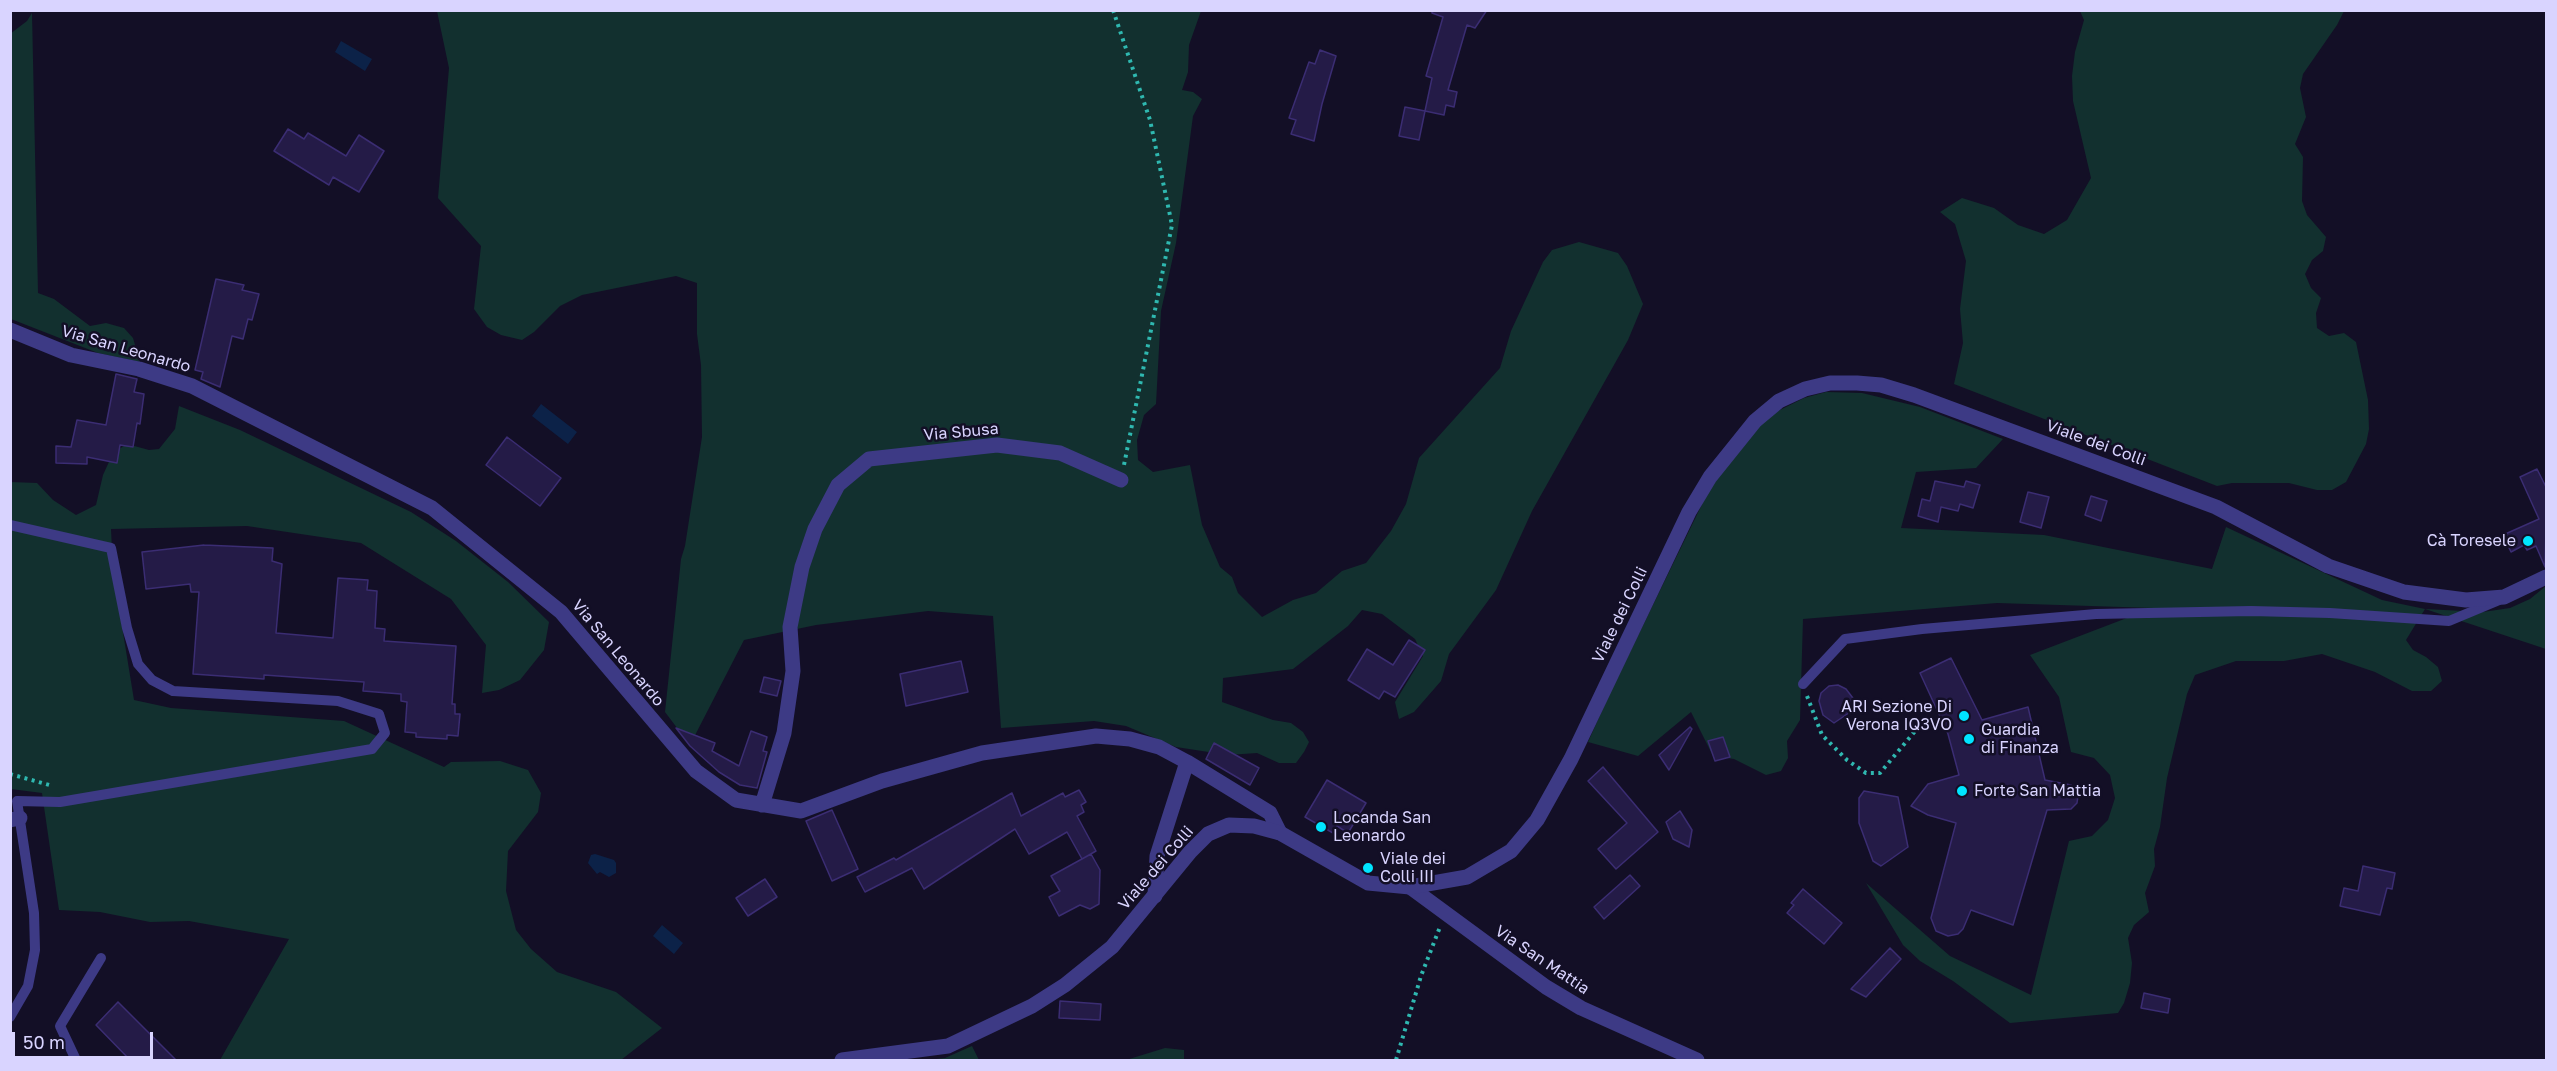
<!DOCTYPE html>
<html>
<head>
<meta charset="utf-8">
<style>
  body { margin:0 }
  #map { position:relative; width:2557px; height:1071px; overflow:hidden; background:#130f26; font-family:"Golos Text",sans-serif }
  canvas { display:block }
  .frame { position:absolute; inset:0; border:12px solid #d9d4ff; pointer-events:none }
  .scale { position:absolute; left:12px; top:1032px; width:141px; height:27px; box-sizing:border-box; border:3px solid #d9d4ff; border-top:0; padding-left:8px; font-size:18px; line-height:21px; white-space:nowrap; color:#d9d4ff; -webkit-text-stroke:4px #130f26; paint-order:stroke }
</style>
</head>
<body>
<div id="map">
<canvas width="2557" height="1071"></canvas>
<div class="frame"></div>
<div class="scale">50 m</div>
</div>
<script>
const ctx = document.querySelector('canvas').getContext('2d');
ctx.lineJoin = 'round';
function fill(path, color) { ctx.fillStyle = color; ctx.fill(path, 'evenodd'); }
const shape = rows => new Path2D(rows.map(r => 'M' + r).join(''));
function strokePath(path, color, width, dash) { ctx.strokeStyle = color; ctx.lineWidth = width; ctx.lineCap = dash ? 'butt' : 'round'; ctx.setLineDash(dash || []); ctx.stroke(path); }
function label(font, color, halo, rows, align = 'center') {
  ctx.font = font + ' "Golos Text",sans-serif'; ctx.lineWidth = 5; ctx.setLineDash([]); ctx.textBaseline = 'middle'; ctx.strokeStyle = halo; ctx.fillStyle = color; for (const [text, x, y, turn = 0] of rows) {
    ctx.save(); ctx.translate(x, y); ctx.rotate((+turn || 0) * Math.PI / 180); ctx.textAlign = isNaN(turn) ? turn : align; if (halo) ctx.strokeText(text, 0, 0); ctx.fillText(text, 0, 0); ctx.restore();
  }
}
const green = shape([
  [437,11,1201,11,1189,45,1188,72,1182,90,1193,92,1202,99,1193,116,1176,243,1161,311,1156,404,1144,415,1137,440,1138,460,1153,472,1190,465,1202,525,1220,567,1232,577,1238,593,1262,617,1293,600,1316,593,1342,571,1366,563,1391,531,1406,504,1419,458,1500,368,1511,331,1543,262,1552,250,1579,242,1618,253,1627,266,1643,304,1628,340,1532,511,1496,590,1449,654,1441,681,1414,712,1399,719,1395,702,1423,656,1415,639,1382,614,1362,610,1348,626,1293,669,1223,678,1222,702,1273,720,1291,723,1303,732,1309,742,1304,752,1296,763,1279,763,1257,753,1228,755,1176,747,1126,726,1094,721,1001,728,993,616,928,611,816,625,744,640,690,745,665,712,681,559,685,546,702,437,701,365,697,334,697,283,676,276,582,295,560,306,534,332,522,340,501,335,487,327,474,309,481,246,438,198,449,68],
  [2080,11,2344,11,2337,25,2303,74,2300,88,2306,117,2295,144,2303,157,2302,201,2307,215,2326,237,2323,251,2312,260,2305,274,2311,288,2321,298,2316,313,2317,328,2329,336,2344,333,2356,342,2368,400,2369,429,2366,444,2346,482,2332,490,2317,490,2289,483,2232,483,2217,486,1954,384,1963,343,1960,309,1966,261,1955,224,1940,212,1962,198,1994,208,2018,225,2044,234,2067,220,2091,178,2073,101,2072,76,2075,52,2084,20],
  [32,13,38,293,54,299,90,326,106,323,124,328,133,338,140,362,98,353,11,319,10,34,27,21],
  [1826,392,1862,393,1920,407,2003,439,1976,468,1916,472,1901,528,2044,535,2212,569,2226,527,2382,600,2425,609,2483,612,2510,608,2530,599,2546,586,2546,649,2425,609,2406,640,2413,650,2426,657,2438,667,2442,681,2431,691,2412,691,2375,672,2322,654,2284,661,2236,661,2195,675,2187,694,2167,778,2160,827,2154,849,2155,866,2145,893,2149,912,2134,925,2128,938,2132,963,2130,983,2124,1003,2118,1013,2010,1023,1953,981,1920,961,1903,945,1866,883,1950,956,2031,995,2069,841,2092,836,2108,820,2115,798,2110,775,2094,758,2071,752,2059,697,2030,655,2153,608,1997,603,1803,619,1800,720,1787,741,1788,758,1781,771,1766,775,1734,759,1713,756,1691,712,1638,756,1588,742,1610,693,1709,490,1755,429,1778,411,1804,398],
  [179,406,240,430,411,512,456,541,508,582,549,622,544,650,520,680,499,690,482,693,486,645,451,599,361,543,247,526,111,529,113,571,134,700,171,708,344,721,444,767,451,762,500,761,528,770,541,793,538,812,508,851,506,891,516,930,531,949,557,972,616,992,662,1028,621,1060,220,1060,289,939,189,921,150,922,100,912,59,910,42,793,11,789,10,482,37,483,53,500,76,515,96,505,103,475,113,453,127,444,149,450,159,449,175,429],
  [972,1046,979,1060,927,1060,945,1058],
  [1165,1048,1184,1050,1184,1060,1126,1060]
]);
const water = shape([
  [341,41,372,59,365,71,335,52],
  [541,404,577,432,568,444,532,416],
  [595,854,614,860,616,863,616,873,609,877,600,872,597,874,588,863,591,855],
  [662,925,683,943,674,954,653,936]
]);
const building = shape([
  [1432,10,1487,10,1475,28,1467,25,1448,90,1457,92,1454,107,1446,105,1444,115,1425,111,1432,78,1426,76,1443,17,1432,13,1432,10],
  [1320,50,1336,56,1322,104,1314,141,1291,134,1296,120,1289,118,1309,62,1315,64,1320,50],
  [1405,107,1425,111,1419,140,1399,136,1405,107],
  [288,129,304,139,308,133,346,156,359,135,384,151,359,192,333,177,329,185,274,151,288,129],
  [216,279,244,285,242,290,259,294,252,320,248,319,243,339,232,336,220,387,201,379,203,372,195,370,216,279],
  [116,374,137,379,134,392,144,394,140,424,137,423,133,447,120,445,117,463,87,457,87,464,56,463,56,446,71,447,77,420,106,425,116,374],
  [507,437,561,478,540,506,486,465,507,437],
  [2537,469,2547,489,2545,567,2536,546,2527,550,2524,545,2511,552,2503,535,2539,519,2520,477,2537,469],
  [1935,481,1964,487,1966,481,1980,485,1973,508,1960,504,1958,511,1941,507,1938,522,1918,516,1922,499,1930,501,1935,481],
  [2028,492,2049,497,2041,528,2020,522,2028,492],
  [2091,496,2107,501,2101,521,2085,515,2091,496],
  [204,545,273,548,272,561,282,564,276,633,333,638,338,578,368,580,367,590,377,591,375,628,385,629,384,641,456,646,452,704,455,704,455,714,460,714,458,736,447,735,447,739,416,737,416,733,405,732,407,702,401,701,401,694,363,691,364,682,264,675,264,679,193,674,199,592,191,592,190,584,146,589,142,552,204,545],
  [1409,640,1425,650,1395,697,1384,691,1379,699,1348,680,1367,649,1393,665,1409,640],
  [1951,658,1982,720,2028,707,2045,780,2071,785,2078,796,2077,803,2071,809,2047,810,2013,925,1971,910,1963,929,1958,934,1948,936,1936,931,1931,918,1956,823,1928,815,1911,806,1928,784,1959,775,1948,734,1920,673,1951,658],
  [961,661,968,692,906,706,900,674,961,661],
  [764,677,781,681,777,696,760,692,764,677],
  [1838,685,1846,689,1859,706,1834,723,1823,715,1819,701,1821,693,1829,686,1838,685],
  [1690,727,1692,729,1669,770,1659,755,1690,727],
  [676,728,715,743,712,751,739,766,751,731,767,737,763,751,767,752,757,788,740,785,719,772,690,746,676,728],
  [1723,737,1730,757,1715,761,1708,741,1723,737],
  [1214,743,1259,768,1250,785,1206,759,1214,743],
  [1603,767,1658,832,1616,869,1598,849,1627,823,1588,781,1603,767],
  [1327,780,1366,803,1348,833,1337,826,1333,833,1305,817,1327,780],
  [1079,790,1086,802,1081,805,1084,812,1077,816,1096,851,1082,859,1067,832,1029,854,1015,829,924,889,912,868,865,892,857,877,894,858,896,860,1012,793,1021,816,1063,793,1065,797,1079,790],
  [1864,791,1898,797,1908,847,1881,866,1873,861,1859,823,1859,798,1864,791],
  [832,810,858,869,832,881,806,821,832,810],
  [1680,811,1692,830,1689,847,1673,839,1666,822,1680,811],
  [1091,854,1100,870,1099,904,1090,909,1080,905,1059,916,1049,897,1060,891,1051,876,1091,854],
  [2363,866,2395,873,2392,889,2387,888,2380,915,2340,906,2344,888,2358,891,2363,866],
  [1630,875,1640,886,1604,919,1594,907,1630,875],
  [765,879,777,897,748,916,736,898,765,879],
  [1803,889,1842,923,1824,944,1787,913,1794,905,1791,903,1803,889],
  [1890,948,1901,959,1866,997,1851,989,1890,948],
  [2144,993,2170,999,2168,1013,2141,1008,2144,993],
  [1060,1001,1101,1004,1100,1020,1059,1018,1060,1001],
  [118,1002,176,1060,130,1060,96,1025,118,1002]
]);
const path = shape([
  [1113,10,1150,120,1172,225,1124,465],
  [1807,696,1822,735,1847,760,1866,773,1880,773,1916,730],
  [10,774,53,786],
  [1396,1060,1421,976,1440,927]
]);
const service = shape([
  [10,525,111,548,127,628,138,664,152,680,173,691,338,701,379,714,385,733,372,749,60,802,17,801,34,913,35,950,28,986,10,1017],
  [1803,684,1845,639,1922,629,2096,614,2251,611,2330,613,2449,621,2497,601],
  [76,1060,60,1026,101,958]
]);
const pedestrian = shape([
  [10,820,20,818]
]);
const minor = shape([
  [10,330,71,355,139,369,192,386,432,508,561,612,696,771,736,800,801,811,882,781,982,753,1096,736,1130,739,1159,747,1187,762,1270,813,1280,833],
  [762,805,784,733,793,671,790,627,802,567,815,529,838,485,869,459,997,445,1060,453,1121,480],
  [1410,887,1546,987,1581,1008,1697,1060],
  [1155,896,1157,856,1187,762]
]);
const tertiary = shape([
  [842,1060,948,1046,1032,1006,1065,985,1112,947,1190,852,1208,834,1229,825,1254,826,1280,833,1368,883,1410,887,1467,877,1511,851,1537,820,1571,759,1689,512,1710,477,1755,421,1779,401,1805,389,1830,383,1857,383,1881,385,1914,395,2216,507,2328,566,2404,592,2466,600,2504,597,2546,577]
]);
const markers = [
  [2528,541,6,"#00e5ff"],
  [1964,716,6,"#00e5ff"],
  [1969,739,6,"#00e5ff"],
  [1962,791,6,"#00e5ff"],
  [1321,827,6,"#00e5ff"],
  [1368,868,6,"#00e5ff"]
];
const streetNames = [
  ["Via San Leonardo",126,349,16],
  ["Via Sbusa",961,432,-5],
  ["Viale dei Colli",2096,443,20],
  ["Viale dei Colli",1620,615,-64],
  ["Via San Leonardo",618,653,50],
  ["Viale dei Colli",1156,868,-49],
  ["Via San Mattia",1542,960,34]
];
const poiNames = [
  ["Cà Toresele",2516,541,"right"],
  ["ARI Sezione Di",1952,707,"right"],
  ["Verona IQ3VO",1952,725,"right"],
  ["Guardia",1981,730],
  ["di Finanza",1981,748],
  ["Forte San Mattia",1974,791],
  ["Locanda San",1333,818],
  ["Leonardo",1333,836],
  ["Viale dei",1380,859],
  ["Colli III",1380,877]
];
fill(green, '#12302f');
fill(water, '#0c2248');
fill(building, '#241b47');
strokePath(building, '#3b2d73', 1.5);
strokePath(path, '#2fb8b0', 4, [3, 4.5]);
strokePath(service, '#3d3a85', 10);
strokePath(pedestrian, '#3d3a85', 15);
strokePath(minor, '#3d3a85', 15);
strokePath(tertiary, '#3d3a85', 15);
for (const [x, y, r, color] of markers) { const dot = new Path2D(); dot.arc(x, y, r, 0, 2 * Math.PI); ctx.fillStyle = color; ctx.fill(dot); strokePath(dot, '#130f26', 2); }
label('16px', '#d9d4ff', '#130f26', streetNames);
label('16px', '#d9d4ff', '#130f26', poiNames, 'left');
</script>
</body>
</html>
